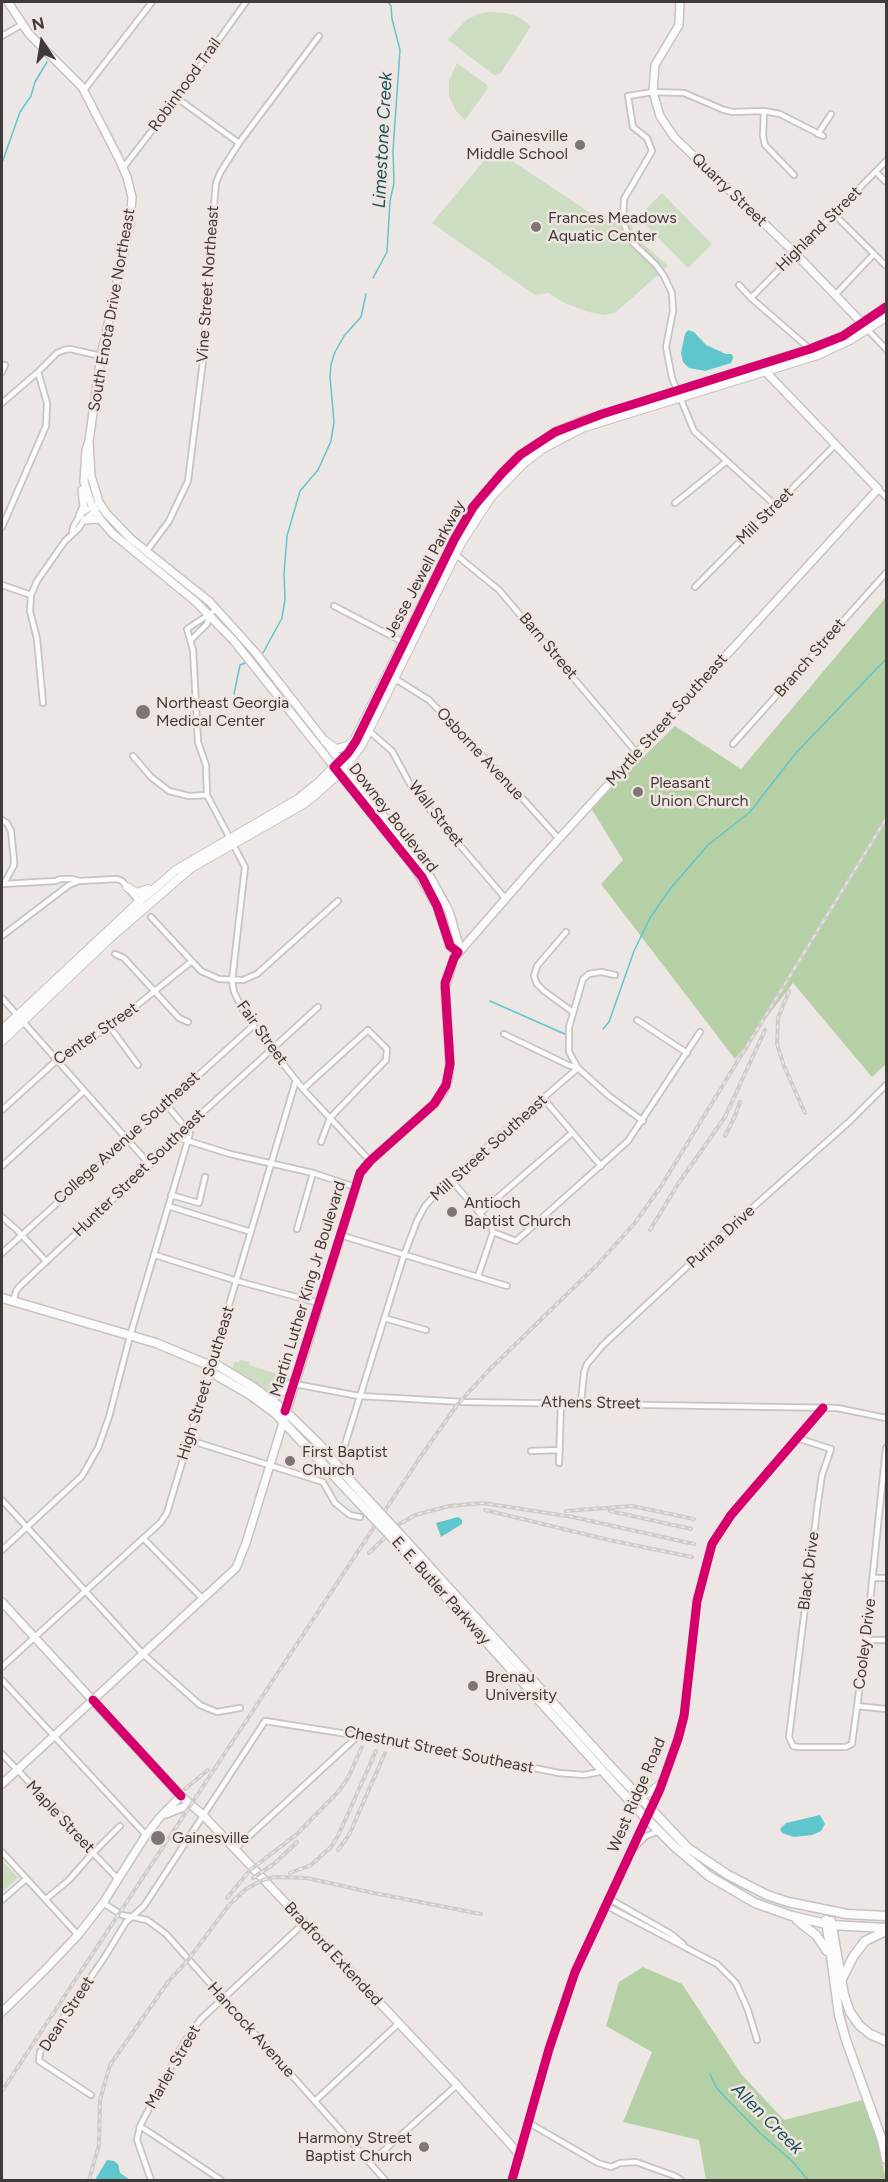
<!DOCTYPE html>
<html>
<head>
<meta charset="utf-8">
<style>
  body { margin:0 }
  #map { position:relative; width:888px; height:2182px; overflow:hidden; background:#ece6e4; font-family:Figtree,sans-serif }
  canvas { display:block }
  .frame { position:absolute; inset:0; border:3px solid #403b39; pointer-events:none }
  .north { position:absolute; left:12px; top:12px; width:60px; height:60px; -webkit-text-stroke:4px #f0e5e0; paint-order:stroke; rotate:348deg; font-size:16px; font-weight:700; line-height:24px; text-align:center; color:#403b39 }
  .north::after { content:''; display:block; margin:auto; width:21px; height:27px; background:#403b39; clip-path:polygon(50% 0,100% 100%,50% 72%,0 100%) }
</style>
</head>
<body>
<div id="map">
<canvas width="888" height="2182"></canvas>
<div class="frame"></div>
<div class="north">N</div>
</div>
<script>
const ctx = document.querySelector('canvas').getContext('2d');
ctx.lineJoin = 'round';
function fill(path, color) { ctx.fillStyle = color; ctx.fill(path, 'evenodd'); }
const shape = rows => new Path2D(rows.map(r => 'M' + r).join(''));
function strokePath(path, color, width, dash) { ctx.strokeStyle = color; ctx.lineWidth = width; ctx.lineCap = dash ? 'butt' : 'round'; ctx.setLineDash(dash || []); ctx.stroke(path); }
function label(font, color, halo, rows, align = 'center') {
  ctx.font = font + ' Figtree,sans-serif'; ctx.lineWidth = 5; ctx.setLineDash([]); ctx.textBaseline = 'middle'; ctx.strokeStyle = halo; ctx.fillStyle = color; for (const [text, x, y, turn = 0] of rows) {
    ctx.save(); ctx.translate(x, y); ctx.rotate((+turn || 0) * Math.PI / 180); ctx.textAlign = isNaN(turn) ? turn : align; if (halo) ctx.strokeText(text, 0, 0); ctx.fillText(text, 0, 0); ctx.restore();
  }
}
const green = shape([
  [490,12,506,13,519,17,531,26,500,74,494,75,448,40,459,27,468,19,478,14],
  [457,63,487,85,488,88,465,120,456,111,449,96,449,81],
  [494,149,595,216,629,219,634,232,641,242,668,266,615,313,604,315,589,312,562,302,549,293,535,295,432,223],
  [662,193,712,244,688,268,638,217],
  [241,1360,250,1362,249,1365,293,1379,276,1393,269,1395,232,1371,234,1362,238,1362],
  [2,1860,18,1878,2,1892]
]);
const forest = shape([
  [886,597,886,1064,872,1077,793,983,735,1059,601,884,623,860,591,808,675,726,741,769],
  [643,1967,682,1984,742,2075,784,2120,863,2100,876,2136,886,2180,706,2180,699,2140,623,2122,652,2052,606,2026,619,1982]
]);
const water = shape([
  [688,330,694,332,706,345,726,354,732,354,733,358,731,363,705,371,689,368,683,362,681,353,685,334],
  [458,1517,462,1520,462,1524,441,1537,436,1523],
  [820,1815,825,1824,821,1831,812,1835,794,1837,782,1833,780,1829,786,1823],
  [107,2160,114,2161,118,2164,120,2173,130,2180,95,2180]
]);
const stream = shape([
  [2,163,20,112,31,96,35,82,47,62],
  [373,278,387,252,390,201,394,183,393,151,400,50,392,19,391,6,388,2],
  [263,653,282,618,285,599,284,574,287,536,300,491,318,470,331,441,334,422,330,377,331,364,335,352,344,336,361,317,366,294],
  [234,694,240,665,245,663],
  [490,1001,567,1035],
  [603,1029,609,1022,634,951,650,918,670,889,708,845,750,812,795,754,886,659],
  [710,2074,716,2087,724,2096,760,2133,792,2161,808,2180]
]);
const street = shape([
  [2,36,23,24],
  [84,90,152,2],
  [177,98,239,143],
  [764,111,763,136,765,145,794,175],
  [818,134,831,114],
  [123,168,177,98,246,2],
  [876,172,886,182],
  [834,214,886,266],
  [739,285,751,298,810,349],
  [835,295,874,254],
  [751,298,886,161],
  [867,329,886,349],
  [2,372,5,365],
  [2,403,38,372,57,353,64,350,70,349,101,356],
  [878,489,886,497],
  [675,503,727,461],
  [775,505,694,431,672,378,666,347,673,311,672,293,664,276,656,265,630,240,623,221,624,199,652,151,647,138,633,127,628,96,653,92,684,93,724,110,733,112,764,111,780,114,823,136],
  [2,527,46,426,47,403,38,372],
  [72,534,73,527,80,515,99,502],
  [146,552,169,521,188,481,203,361,211,236,216,183,220,173,239,143,319,36],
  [455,554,499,590,637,753],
  [2,585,31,595],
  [695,587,835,445],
  [334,606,403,642],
  [217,609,187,629,193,650,198,742,206,765,207,795,245,867,232,981,234,992,247,1018,303,1089,370,1161],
  [191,640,207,624,210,615],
  [394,678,429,700,506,780,559,839],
  [43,703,37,639,30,611,31,595,37,581,65,541,79,528,84,520,97,509],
  [368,730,392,751,410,784,428,808,505,898],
  [733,744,886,573],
  [133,756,151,777,169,791,189,796,207,795],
  [2,820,7,823,11,831,14,860,14,865,4,884],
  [2,884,56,881,60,879,72,879,79,881,117,879,122,881,144,908],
  [151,917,201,971,219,979,243,980,257,974,338,901],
  [566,932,537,966,534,976,537,984,544,991,573,1012],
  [2,936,69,885,79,881],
  [115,954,124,958,179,1018,188,1022],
  [615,975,601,972,589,974,583,979,569,1027,569,1052,578,1068,609,1096,643,1121],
  [2,998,150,1165],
  [637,1020,687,1053],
  [110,1027,138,1065],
  [504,1034,568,1065,578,1068],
  [303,1089,368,1030,387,1049,386,1060,330,1118,321,1142],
  [543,1098,601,1166],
  [2,1110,57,1060,75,1046,110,1027,192,961],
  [179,1138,230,1154,313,1173,355,1187],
  [2,1166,84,1091],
  [451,1180,490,1225,493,1232,516,1241,628,1141,700,1032],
  [171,1195,199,1203,205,1177],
  [168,1206,251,1232],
  [480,1213,572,1133],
  [2,1217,17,1230,46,1261],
  [297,1229,313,1173],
  [340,1235,507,1286],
  [2,1253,254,1025],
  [155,1255,237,1281,319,1303],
  [478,1276,493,1232],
  [13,1302,16,1291,20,1286,172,1144,202,1113,318,1007],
  [384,1318,426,1330],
  [212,1362,296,1080],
  [295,1384,359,1396,395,1398,464,1402,837,1408,886,1418],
  [581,1403,584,1372,587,1364,603,1345,705,1250,850,1121,886,1085],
  [797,1438,831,1449,822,1475,818,1502,789,1737,793,1746,798,1747,846,1747,852,1744,866,1640,886,1448],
  [189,1440,323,1482,335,1503,350,1515,360,1517],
  [531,1451,560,1450],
  [342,1454,404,1255,417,1221,425,1206,436,1194,497,1138,578,1068],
  [559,1463,561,1403],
  [2,1500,143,1654,200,1705,217,1712,240,1708],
  [144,1539,203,1599],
  [2,1550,82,1476,98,1448,109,1417,130,1336,190,1133,166,1104],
  [873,1578,886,1578],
  [866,1640,886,1640],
  [2,1667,160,1523,167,1513,172,1496,210,1370],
  [2,1680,146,1835],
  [857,1706,886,1709],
  [2,1754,62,1816,93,1853,118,1879],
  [650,1810,660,1789,684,1716,697,1601,712,1544,731,1515,823,1408],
  [235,1849,359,1735],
  [633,1849,646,1836,659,1831],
  [2,1852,78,1935],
  [608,1898,671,1934,683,1944],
  [46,1899,69,1880,90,1856,120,1826],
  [2,1900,26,1879],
  [103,1903,122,1915,147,1920,166,1934,385,2180],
  [605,1905,717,1964,736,1983,748,2010,757,2040],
  [91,2095,39,2061,40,2052,106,1955,126,1922,144,1906,265,1721,417,1745,559,1773,584,1775,604,1771],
  [315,2101,398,2024],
  [529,2123,598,2163,611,2167,620,2163,636,2162,675,2176,681,2180],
  [140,2126,221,2180],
  [370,2163,457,2085],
  [151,2180,137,2140,140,2126,183,2044,200,2020,304,1923],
  [512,2180,549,2049,575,1972,646,1817]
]);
const secondary = shape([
  [8,2,29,34,82,87,119,159,127,177,132,197,130,224,101,356,89,441,86,450,84,482,92,506,100,519,112,533,196,602,234,641,414,867,437,906,450,946,458,952],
  [680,2,679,25,655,65,653,92,660,116,674,137,794,252,863,324],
  [89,442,91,476,99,502,106,513,131,539,210,602,255,652,428,873,449,911,459,945,458,952],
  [80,515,84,507,82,490],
  [84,520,100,519],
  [2,1602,181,1796,203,1815,457,2085,520,2155],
  [2,1784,236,1568,246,1543,360,1173,370,1161,434,1104,444,1091,448,1080,450,1064,445,988,454,958,535,865,878,489,765,371],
  [166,1814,191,1804],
  [2,2012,44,1971,78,1935,103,1903,146,1835,161,1816,181,1796]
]);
const primary = shape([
  [325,741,336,749,347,746,354,741],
  [127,887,137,893,148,889],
  [2,1030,139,902,176,870,298,799,319,782,348,753,454,540,473,507,502,473,520,455,555,432,576,423,810,349,843,336,886,307],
  [2,1041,109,939,191,868,302,805,314,796,345,768,362,744,461,543,491,497,524,463,542,449,582,428,818,355,850,340,886,317],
  [640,1796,652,1791,662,1783]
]);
const highway = shape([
  [2,1298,156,1343,206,1364,212,1362,253,1387,285,1411,319,1444,356,1487],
  [206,1364,209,1371,249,1394,275,1413,351,1494],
  [268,1398,274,1397,296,1381],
  [406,1541,612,1768,688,1848,728,1875,767,1895,788,1902,847,1914,886,1916],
  [401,1547,638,1810,675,1847,709,1876,755,1903,792,1916,831,1925,886,1928],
  [797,1920,816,1935,827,1951],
  [826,1920,839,2015,846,2040,882,2140,886,2159],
  [831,1921,844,1995,850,2012,859,2025,870,2034,886,2041],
  [842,1979,853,1957,865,1941,886,1931]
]);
const rail = shape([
  [789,991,778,1018,777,1044,784,1066,805,1113],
  [725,1136,735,1116,740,1102],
  [650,1230,678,1184,725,1117,765,1030],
  [485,1510,609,1540,692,1557],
  [566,1511,632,1506,694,1519],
  [610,1511,691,1529],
  [369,1553,398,1525,415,1515,449,1506,483,1503,573,1517,694,1544],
  [185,1789,208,1770],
  [338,1850,349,1835,385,1753],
  [290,1873,311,1865,331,1847,338,1836,376,1751],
  [253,1878,275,1863,297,1842],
  [227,1898,250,1870,296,1835,338,1792,348,1778,362,1747],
  [2,2091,419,1459,457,1405,490,1369,597,1265,634,1224,660,1188,886,819],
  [89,2180,99,2145,100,2100,110,2065,168,1982,188,1960,229,1905,246,1889,263,1880,274,1877,307,1878,369,1892,481,1914]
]);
const highwayBridge = shape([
  [356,1487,406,1541],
  [351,1494,401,1547]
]);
const cycleway = shape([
  [458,952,450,946,437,906,422,877,334,767,348,753,356,741,454,540,473,507,502,473,520,455,555,432,602,414,810,349,843,336,886,307],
  [285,1411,360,1173,370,1161,434,1104,446,1085,450,1064,445,983,454,958,458,952],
  [93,1700,181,1796],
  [512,2180,549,2049,575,1972,660,1789,678,1739,684,1716,697,1601,712,1544,731,1515,823,1408]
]);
const markers = [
  [580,145,6,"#7c7775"],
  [536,227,6,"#7c7775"],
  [143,712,8,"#7c7775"],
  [638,792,6,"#7c7775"],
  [452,1212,6,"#7c7775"],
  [290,1461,6,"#7c7775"],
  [473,1686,6,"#7c7775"],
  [158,1838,8,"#7c7775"],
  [424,2147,6,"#7c7775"]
];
const streetNames = [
  ["Robinhood Trail",185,85,-54],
  ["Quarry Street",729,190,44],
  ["Highland Street",819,229,-45],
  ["Vine Street Northeast",208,284,-86],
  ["South Enota Drive Northeast",112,310,-80],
  ["Mill Street",765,516,-45],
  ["Jesse Jewell Parkway",425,569,-62],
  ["Barn Street",548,646,50],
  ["Branch Street",810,658,-49],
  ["Myrtle Street Southeast",667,720,-48],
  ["Osborne Avenue",480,754,47],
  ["Wall Street",436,814,52],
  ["Downey Boulevard",393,818,52],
  ["Fair Street",262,1033,54],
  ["Center Street",96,1034,-34],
  ["College Avenue Southeast",127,1138,-42],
  ["Mill Street Southeast",489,1148,-42],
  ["Hunter Street Southeast",139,1173,-44],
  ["Purina Drive",721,1237,-42],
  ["Martin Luther King Jr Boulevard",308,1289,-73],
  ["High Street Southeast",206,1383,-73],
  ["Athens Street",591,1403,1],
  ["Black Drive",809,1571,-83],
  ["E. E. Butler Parkway",441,1591,48],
  ["Cooley Drive",865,1644,-83],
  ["Chestnut Street Southeast",439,1750,11],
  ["West Ridge Road",637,1795,-67],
  ["Maple Street",60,1817,47],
  ["Bradford Extended",333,1954,47],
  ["Dean Street",67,2014,-57],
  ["Hancock Avenue",251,2030,48],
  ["Marler Street",173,2067,-60]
];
const poiNames = [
  ["Gainesville",568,136,"right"],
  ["Middle School",568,154,"right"],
  ["Frances Meadows",548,218],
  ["Aquatic Center",548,236],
  ["Northeast Georgia",156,703],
  ["Medical Center",156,721],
  ["Pleasant",650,783],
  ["Union Church",650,801],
  ["Antioch",464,1203],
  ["Baptist Church",464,1221],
  ["First Baptist",302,1452],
  ["Church",302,1470],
  ["Brenau",485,1677],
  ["University",485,1695],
  ["Gainesville",172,1838],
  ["Harmony Street",412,2138,"right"],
  ["Baptist Church",412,2156,"right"]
];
const waterNames = [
  ["Limestone Creek",383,140,-87],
  ["Allen Creek",767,2119,45]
];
fill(green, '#cdddc2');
fill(forest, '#b6d0a6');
fill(water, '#60c6ce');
strokePath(stream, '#60c6ce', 1.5);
strokePath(street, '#c8c3c1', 8);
strokePath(secondary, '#c8c3c1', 10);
strokePath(primary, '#c8c3c1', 10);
strokePath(highway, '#c8c3c1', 11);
strokePath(street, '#fcfbfb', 4.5);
strokePath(secondary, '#fcfbfb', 7);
strokePath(primary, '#fcfbfb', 8);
strokePath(highway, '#fcfbfb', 8);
strokePath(rail, '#cdccca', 4);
strokePath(rail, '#f0e5e0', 1.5, [4.5]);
strokePath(highwayBridge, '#c8c3c1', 11, []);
strokePath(highwayBridge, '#fcfbfb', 8);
strokePath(cycleway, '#d6006c', 9);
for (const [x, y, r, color] of markers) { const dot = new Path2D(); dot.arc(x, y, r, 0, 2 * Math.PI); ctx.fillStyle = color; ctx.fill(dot); strokePath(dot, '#f0e5e0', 2); }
label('16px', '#403b39', '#f0e5e0', streetNames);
label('16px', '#403b39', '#f0e5e0', poiNames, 'left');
label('italic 18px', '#1a5359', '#f0e5e0', waterNames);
</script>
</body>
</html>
